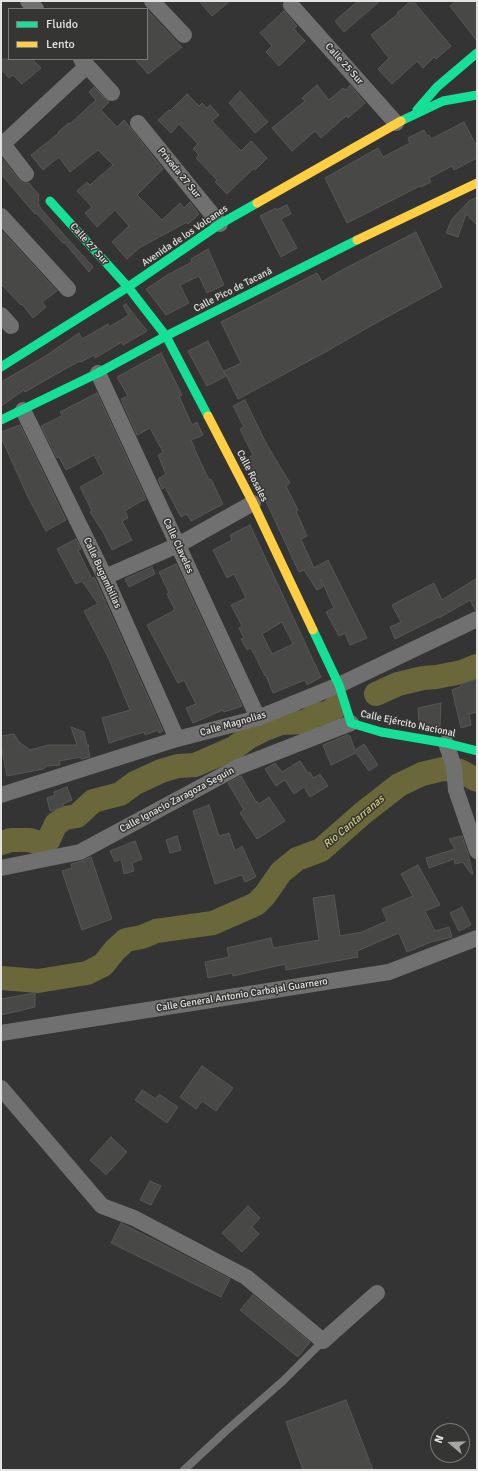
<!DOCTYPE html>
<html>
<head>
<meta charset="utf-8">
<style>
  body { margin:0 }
  #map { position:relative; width:478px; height:1471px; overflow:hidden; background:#343434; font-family:Signika,sans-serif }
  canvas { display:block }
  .frame { position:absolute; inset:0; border:2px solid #e3e3e2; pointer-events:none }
  .legend { position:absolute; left:8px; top:8px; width:140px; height:52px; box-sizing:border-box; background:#353533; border:1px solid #7b7b79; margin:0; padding:5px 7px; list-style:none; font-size:12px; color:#e3e3e2 }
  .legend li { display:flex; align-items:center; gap:8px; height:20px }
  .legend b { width:20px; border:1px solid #7b7b79 }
  .north { position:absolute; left:430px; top:1423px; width:40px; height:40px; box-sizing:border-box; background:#353533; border:1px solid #7b7b79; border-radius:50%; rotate:289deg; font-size:11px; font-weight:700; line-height:16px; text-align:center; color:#e3e3e2 }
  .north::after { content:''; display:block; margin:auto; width:14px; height:18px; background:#a6a6a5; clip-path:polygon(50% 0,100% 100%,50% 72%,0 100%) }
</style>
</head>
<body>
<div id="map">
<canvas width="478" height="1471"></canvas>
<div class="frame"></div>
<ul class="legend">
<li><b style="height:5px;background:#16e098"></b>Fluido</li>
<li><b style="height:5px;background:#ffcf43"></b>Lento</li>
</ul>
<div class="north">N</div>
</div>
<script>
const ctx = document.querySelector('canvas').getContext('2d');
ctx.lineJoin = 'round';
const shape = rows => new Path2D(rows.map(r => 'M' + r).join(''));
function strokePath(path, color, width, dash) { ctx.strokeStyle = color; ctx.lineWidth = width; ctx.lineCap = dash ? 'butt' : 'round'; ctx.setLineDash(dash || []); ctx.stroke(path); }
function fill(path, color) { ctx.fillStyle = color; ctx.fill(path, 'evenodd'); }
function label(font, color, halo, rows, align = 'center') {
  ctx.font = font + ' Signika,sans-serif'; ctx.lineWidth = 3; ctx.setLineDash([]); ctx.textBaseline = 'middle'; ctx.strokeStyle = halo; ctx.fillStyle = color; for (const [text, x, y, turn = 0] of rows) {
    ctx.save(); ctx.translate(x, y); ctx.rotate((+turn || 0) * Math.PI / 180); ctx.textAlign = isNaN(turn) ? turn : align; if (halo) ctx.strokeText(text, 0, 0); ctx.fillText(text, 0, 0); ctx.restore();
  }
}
const river = shape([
  [376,694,398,684,423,678,436,677,462,672,477,666],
  [1,843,11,840,30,840,39,843,48,841,56,824,65,818,77,816,93,801,120,794,135,783,161,771,178,766,195,765,234,748,249,737,265,729,281,723,305,722,317,714,328,713,336,707],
  [1,978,38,981,87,973,103,965,115,950,126,940,142,937,156,931,213,923,256,904,265,895,281,872,297,859,321,850,363,813,399,785,422,774,443,769,460,771,477,780]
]);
const building = shape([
  [199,1,230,1,212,16,199,1],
  [358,1,380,1,344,32,335,21,358,1],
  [411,1,413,1,451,46,436,59,434,57,423,68,417,61,392,84,378,69,389,58,371,35,398,14,397,13,411,1],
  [456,1,477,1,477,41,450,6,456,1],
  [147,10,182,47,148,74,135,59,147,59,147,10],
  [284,11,297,26,294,29,305,41,279,66,266,52,272,46,260,33,284,11],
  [1,59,32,59,41,68,22,84,13,75,9,78,1,69,1,59],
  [317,85,329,100,343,88,346,90,350,85,365,103,348,118,346,116,321,138,315,131,292,151,272,128,305,101,302,98,317,85],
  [94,87,109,102,101,110,117,127,124,120,163,169,137,195,162,220,180,203,184,208,190,202,199,214,188,224,187,222,139,248,127,259,112,242,129,226,115,210,97,227,85,213,92,207,77,191,87,182,90,185,113,165,98,150,70,172,59,157,43,170,31,155,59,133,58,132,69,123,70,124,96,100,89,92,94,87],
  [240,91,268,122,255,133,229,103,240,91],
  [187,94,199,106,202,103,207,108,210,105,219,115,212,121,241,151,251,141,267,158,255,170,254,168,227,194,215,182,217,180,196,158,199,155,193,149,198,144,179,124,171,133,158,120,169,110,170,111,187,94],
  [464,122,477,147,477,158,454,170,452,166,429,178,431,182,421,187,420,186,347,223,325,178,378,148,383,157,410,143,408,138,424,130,427,136,429,135,431,139,464,122],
  [1,157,19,180,23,183,29,183,39,195,38,203,41,209,93,267,89,272,64,242,63,243,36,213,35,214,1,174,1,157],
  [477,197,477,225,466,214,458,237,446,233,452,219,469,201,477,197],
  [287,205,291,214,281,219,297,248,281,257,260,216,276,208,276,210,287,205],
  [1,230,57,291,42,302,46,307,33,318,22,304,21,305,1,284,1,230],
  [416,232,442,287,367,328,329,350,238,399,224,371,241,363,221,322,317,273,322,282,340,271,416,232],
  [208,249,224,285,207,293,199,276,180,285,189,303,166,315,146,289,169,274,192,262,191,259,208,249],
  [126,304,147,331,123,345,122,342,95,358,94,355,81,362,80,361,65,369,25,392,24,390,1,406,1,382,44,357,79,333,82,339,108,324,109,327,129,315,123,306,126,304],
  [208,341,226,376,207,386,188,351,208,341],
  [161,353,182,395,179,396,192,425,197,422,203,435,191,440,195,448,194,448,209,480,211,479,223,504,191,521,187,514,181,517,165,487,162,489,158,479,166,474,158,455,163,452,150,428,137,435,121,399,128,396,117,377,161,353],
  [97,393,146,499,143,501,143,500,125,511,128,518,122,521,132,540,112,550,103,532,90,512,92,511,80,487,104,474,94,455,66,470,59,457,57,458,41,426,62,416,60,412,97,393],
  [245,400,267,445,290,483,286,486,298,510,296,511,307,536,301,539,314,568,328,560,367,638,350,645,345,633,339,636,326,612,334,608,321,579,320,580,323,587,317,590,304,570,299,572,264,497,245,460,253,455,240,429,244,427,233,406,245,400],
  [20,425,66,520,46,531,27,495,1,437,1,432,20,425],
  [250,525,321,677,307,685,305,680,273,693,266,675,265,676,251,648,247,650,241,639,244,638,239,628,242,626,231,605,246,598,234,574,227,578,213,550,232,540,230,535,250,525],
  [282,622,293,644,272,654,262,634,282,622],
  [76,539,81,549,78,550,92,579,94,577,96,581,163,731,159,733,158,730,145,735,144,732,109,743,102,718,130,710,109,659,84,611,98,604,82,581,76,584,57,549,76,539],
  [176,564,242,706,224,712,223,710,193,723,186,708,196,704,184,680,178,683,147,625,175,610,167,594,169,593,159,572,176,564],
  [152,567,155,574,129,587,125,579,152,567],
  [477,578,477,610,475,610,470,600,439,618,439,617,395,639,390,627,401,622,392,605,434,583,442,600,477,578],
  [477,679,477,712,469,714,471,725,461,728,452,690,462,686,461,684,477,679],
  [441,703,440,726,428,726,419,723,418,708,441,703],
  [71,727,84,732,87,745,89,745,88,748,90,757,81,759,81,757,59,761,60,765,47,766,43,769,7,776,1,745,1,736,14,734,19,742,30,750,48,745,77,745,71,727],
  [347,735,350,736,355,750,364,744,378,765,369,771,356,753,331,765,323,745,347,735],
  [300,761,308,773,310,772,313,778,320,774,328,786,310,797,304,787,294,794,285,780,276,786,265,769,275,763,282,772,300,761],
  [241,776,256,802,257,801,259,804,269,797,285,821,257,839,240,813,244,810,228,783,241,776],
  [67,787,72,800,63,804,63,807,50,811,47,798,55,795,54,792,67,787],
  [209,805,219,836,229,833,235,851,242,846,256,877,245,882,242,875,215,884,193,811,209,805],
  [177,836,181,850,170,853,166,840,177,836],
  [462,836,468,854,473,874,471,874,463,862,455,864,454,859,429,868,426,858,455,849,449,839,462,836],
  [135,841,142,859,132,863,134,871,124,874,121,859,115,862,110,851,135,841],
  [91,857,112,919,82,930,62,871,72,868,71,864,82,861,91,857],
  [418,865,440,905,425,911,435,931,449,927,452,937,431,942,407,952,399,933,357,951,358,957,286,970,285,964,233,976,232,973,208,978,205,962,229,957,227,948,271,938,273,948,319,940,313,898,334,895,340,936,362,932,387,921,382,909,413,896,401,874,418,865],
  [462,907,471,925,459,931,450,913,462,907],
  [35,993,35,1007,1,1015,1,999,35,993],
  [202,1066,233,1088,216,1111,202,1101,196,1109,180,1097,202,1066],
  [142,1090,156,1099,159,1094,178,1107,167,1123,135,1100,142,1090],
  [111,1137,127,1152,106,1175,90,1160,111,1137],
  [150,1181,161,1186,151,1205,140,1200,150,1181],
  [248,1206,260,1218,252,1227,259,1234,242,1252,222,1233,248,1206],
  [121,1223,230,1279,221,1297,111,1243,121,1223],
  [253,1295,310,1342,298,1357,240,1310,253,1295],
  [346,1400,373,1470,303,1470,286,1422,346,1400]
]);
const lane = shape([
  [184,1470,227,1430,283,1381,323,1341]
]);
const street = shape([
  [28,1,36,9],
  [152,1,184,35],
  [291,5,396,123],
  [81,59,112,93],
  [138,123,220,224],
  [26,174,3,144,87,66],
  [1,216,68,289],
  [1,315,11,326],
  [98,373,258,718],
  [23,410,105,577,177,739],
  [105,577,178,545,253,503],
  [446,743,454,767,456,790,477,851],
  [1,795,177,739,258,718,339,685,477,619],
  [1,868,80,852,238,767,351,723],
  [1,1033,389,972,477,938],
  [1,1088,102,1206,134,1218,246,1277,323,1341,377,1293]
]);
const fast = shape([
  [417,110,437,87,477,53],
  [401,121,443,101,477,95],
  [50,201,128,287,166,336,208,416],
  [1,367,128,287,220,224,257,203],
  [1,420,98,373,166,336,357,240],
  [313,630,339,685,351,723,381,732,446,743,477,751]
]);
const slow = shape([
  [257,203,401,121],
  [357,240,477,183],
  [208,416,253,503,313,630]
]);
const streetNames = [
  ["Calle 25 Sur",344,64,48],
  ["Privada 27 Sur",179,173,51],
  ["Avenida de los Volcanes",185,236,-34],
  ["Calle 27 Sur",89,244,48],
  ["Calle Pico de Tacaná",233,290,-27],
  ["Calle Rosales",252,476,63],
  ["Calle Claveles",178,546,65],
  ["Calle Bugambilias",102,573,65],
  ["Calle Magnolias",233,724,-16],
  ["Calle Ejército Nacional",408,724,12],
  ["Calle Ignacio Zaragoza Seguin",177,800,-28],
  ["Calle General Antonio Carbajal Guarnero",242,995,-9]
];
const waterNames = [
  ["Rio Cantarranas",354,822,-40]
];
strokePath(river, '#6a683a', 24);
fill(building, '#484847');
strokePath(building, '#575757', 1);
strokePath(lane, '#707070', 8);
strokePath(street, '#707070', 16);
strokePath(fast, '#16e098', 9);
strokePath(slow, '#ffcf43', 9);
label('10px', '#e3e3e2', '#353533', streetNames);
label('italic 11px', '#cecb7d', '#353533', waterNames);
</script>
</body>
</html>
